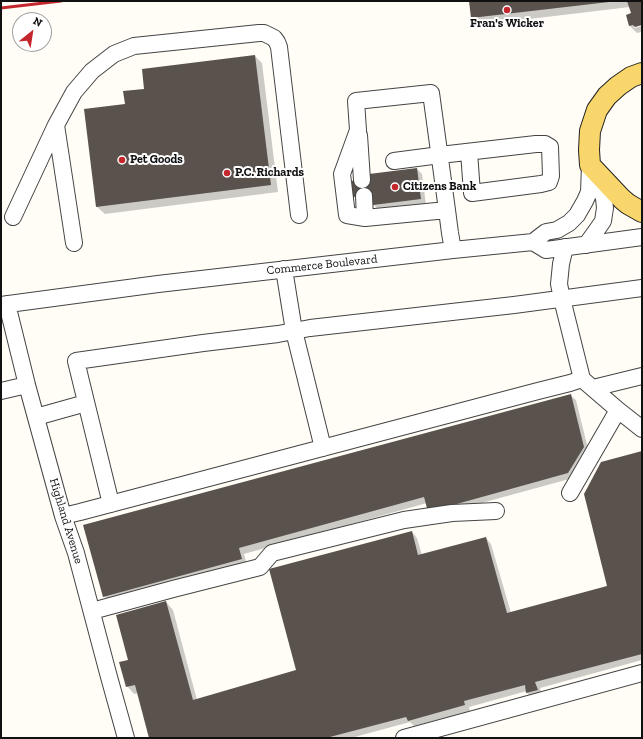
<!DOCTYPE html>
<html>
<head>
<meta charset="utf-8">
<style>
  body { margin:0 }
  #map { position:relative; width:643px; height:739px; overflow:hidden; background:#fffdf5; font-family:"Zilla Slab",serif }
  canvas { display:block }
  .frame { position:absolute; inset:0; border:2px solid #111; pointer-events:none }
  .north { position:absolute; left:12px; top:12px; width:40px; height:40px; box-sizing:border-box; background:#fff; border:1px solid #a0a0a0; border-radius:50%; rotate:30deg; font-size:11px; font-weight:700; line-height:16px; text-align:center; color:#111 }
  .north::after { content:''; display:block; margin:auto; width:14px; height:18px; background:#c4262e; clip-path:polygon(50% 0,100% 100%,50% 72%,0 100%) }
</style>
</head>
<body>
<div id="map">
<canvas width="643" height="739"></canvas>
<div class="frame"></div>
<div class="north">N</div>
</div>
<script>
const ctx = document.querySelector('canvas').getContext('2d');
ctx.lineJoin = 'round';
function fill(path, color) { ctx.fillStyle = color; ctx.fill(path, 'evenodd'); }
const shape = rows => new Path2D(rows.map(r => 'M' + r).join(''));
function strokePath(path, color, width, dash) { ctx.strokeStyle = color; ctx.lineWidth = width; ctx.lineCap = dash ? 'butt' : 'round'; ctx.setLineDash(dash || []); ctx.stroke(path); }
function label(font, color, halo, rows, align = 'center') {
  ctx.font = font + ' "Zilla Slab",serif'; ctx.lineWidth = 4; ctx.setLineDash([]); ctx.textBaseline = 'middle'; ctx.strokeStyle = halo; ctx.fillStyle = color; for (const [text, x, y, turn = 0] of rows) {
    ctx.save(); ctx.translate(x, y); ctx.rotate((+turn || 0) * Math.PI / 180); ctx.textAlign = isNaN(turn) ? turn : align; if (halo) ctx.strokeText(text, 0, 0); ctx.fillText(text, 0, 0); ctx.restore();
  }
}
const shadow = shape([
  [470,1,642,1,642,23,634,26,634,28,642,26,642,33,641,32,637,33,630,26,627,15,632,14,630,7,479,25,472,18],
  [255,56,262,63,278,192,105,214,97,207,86,110,126,105,145,90],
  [417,169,422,174,426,205,379,210,374,205,373,196,355,198,354,197],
  [570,395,576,400,589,453,573,478,434,516,427,503,244,554,247,565,110,602,104,596],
  [642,452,642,660,540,688,542,695,533,698,527,693,527,691,469,707,470,711,414,726,410,722,351,738,150,738,138,693,134,694,127,686,129,661,166,602,173,610,197,700,298,673,412,532,417,538,422,555,486,538,491,544,511,613,609,587]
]);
const building = shape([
  [469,1,609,1,609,2,471,18],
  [627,1,642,1,642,25,635,27,633,25,629,26,626,15,631,13],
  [255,55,271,185,96,207,84,109,125,104,123,91,144,89,142,69],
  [417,168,421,199,373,205,371,195,353,197,351,181,369,179,369,174],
  [571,394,584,447,568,473,428,512,424,497,239,548,242,559,103,597,83,525],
  [642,451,642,654,535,682,538,690,526,693,525,685,464,701,465,705,408,721,406,717,326,738,149,738,135,685,126,687,119,662,128,660,116,615,166,601,193,700,296,670,269,569,412,531,418,555,486,537,507,613,607,586,584,494,601,462]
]);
const minor = shape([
  [56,125,74,243],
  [359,135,362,180],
  [394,161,440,155,536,144,545,144,550,147,551,176,549,182,541,184,472,193,469,152],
  [364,196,365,218],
  [447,210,365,218,347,215,342,174,358,130,356,101,431,93,447,210,450,233,453,250],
  [13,217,56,125,74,92,92,71,114,54,134,46,259,33,264,33,274,38,277,42,279,47,299,215],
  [533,242,546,232,557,230,569,223,577,215,585,201,589,192,590,165],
  [586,245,594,234,603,221,605,208,604,198,593,172],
  [565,247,561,264,559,284,562,299,582,379,618,410,642,429],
  [284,269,294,331,323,448],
  [7,304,27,385,63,516,76,553,109,677,126,738],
  [1,305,158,284,453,250,533,242,546,250,642,237],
  [593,388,642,376],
  [1,391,27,385],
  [36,417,86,403],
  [570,493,618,410],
  [111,504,76,361,203,343,278,334,310,328,514,305,642,288],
  [63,516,80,512,538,391,570,383,582,379],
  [92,611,173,589,260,567,272,553,404,520,452,513,496,511],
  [404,738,642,673]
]);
const major = shape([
  [642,73,631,77,618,86,607,96,597,110,590,131,589,150,590,165,622,199,628,204,642,212]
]);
const rail = shape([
  [1,8,61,1]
]);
const markers = [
  [507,10,4,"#c4262e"],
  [122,160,4,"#c4262e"],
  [227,173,4,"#c4262e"],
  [395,187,4,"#c4262e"]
];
const poiNames = [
  ["Fran's Wicker",507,24,"center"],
  ["Pet Goods",130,160],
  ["P.C. Richards",235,173],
  ["Citizens Bank",403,187]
];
const streetNames = [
  ["Commerce Boulevard",322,265,-6],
  ["Highland Avenue",66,521,73]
];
fill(shadow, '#0003');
fill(building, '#5a524d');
strokePath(minor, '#444', 18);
strokePath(major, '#222', 22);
strokePath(minor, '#fff', 16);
strokePath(major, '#f9d66b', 20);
strokePath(rail, '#c4262e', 3);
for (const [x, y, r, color] of markers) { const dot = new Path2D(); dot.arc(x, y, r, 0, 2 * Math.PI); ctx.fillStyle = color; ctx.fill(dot); strokePath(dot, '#fff', 1.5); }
label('bold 12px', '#111', '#fff', poiNames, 'left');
label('12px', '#111', '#fff', streetNames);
</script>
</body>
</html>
